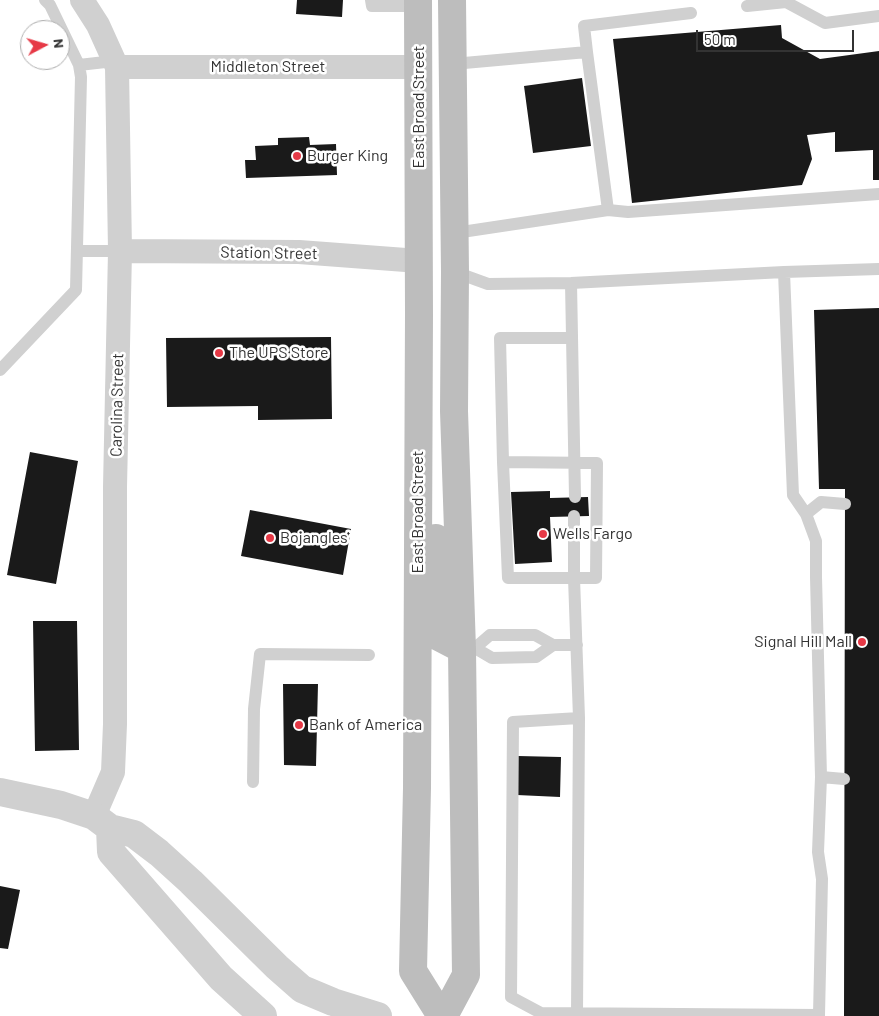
<!DOCTYPE html>
<html>
<head>
<meta charset="utf-8">
<style>
  body { margin:0 }
  #map { position:relative; width:879px; height:1016px; overflow:hidden; background:#fff; font-family:Barlow,sans-serif }
  canvas { display:block }
  .north { position:absolute; left:20px; top:20px; width:50px; height:50px; box-sizing:border-box; background:#fff; border:1px solid #adadad; border-radius:50%; rotate:84deg; font-size:14px; font-weight:700; line-height:20px; text-align:center; color:#333 }
  .north::after { content:''; display:block; margin:auto; width:18px; height:22px; background:#e63946; clip-path:polygon(50% 0,100% 100%,50% 72%,0 100%) }
  .scale { position:absolute; left:696px; top:30px; width:158px; height:22px; box-sizing:border-box; border:2px solid #333; border-top:0; padding-left:6px; font-size:15px; line-height:18px; white-space:nowrap; color:#333; -webkit-text-stroke:4px #fff; paint-order:stroke }
</style>
</head>
<body>
<div id="map">
<canvas width="879" height="1016"></canvas>
<div class="north">N</div>
<div class="scale">50 m</div>
</div>
<script>
const ctx = document.querySelector('canvas').getContext('2d');
ctx.lineJoin = 'round';
function fill(path, color) { ctx.fillStyle = color; ctx.fill(path, 'evenodd'); }
const shape = rows => new Path2D(rows.map(r => 'M' + r).join(''));
function strokePath(path, color, width, dash) { ctx.strokeStyle = color; ctx.lineWidth = width; ctx.lineCap = dash ? 'butt' : 'round'; ctx.setLineDash(dash || []); ctx.stroke(path); }
function label(font, color, halo, rows, align = 'center') {
  ctx.font = font + ' Barlow,sans-serif'; ctx.lineWidth = 5; ctx.setLineDash([]); ctx.textBaseline = 'middle'; ctx.strokeStyle = halo; ctx.fillStyle = color; for (const [text, x, y, turn = 0] of rows) {
    ctx.save(); ctx.translate(x, y); ctx.rotate((+turn || 0) * Math.PI / 180); ctx.textAlign = isNaN(turn) ? turn : align; if (halo) ctx.strokeText(text, 0, 0); ctx.fillText(text, 0, 0); ctx.restore();
  }
}
const building = shape([
  [297,0,343,0,342,17,296,14],
  [781,25,782,38,820,59,879,51,879,180,873,180,873,150,835,152,835,132,807,135,812,159,802,185,632,203,613,39],
  [582,78,591,146,533,153,524,86],
  [309,137,310,145,336,144,337,175,246,178,245,160,256,160,255,146,278,145,278,138],
  [879,308,879,1016,844,1016,845,489,819,489,814,310],
  [331,337,332,419,258,420,258,406,167,407,166,338],
  [30,452,78,461,56,584,7,575],
  [550,491,550,498,588,497,589,516,550,517,552,562,515,564,511,492],
  [250,510,351,529,343,575,241,556],
  [33,621,77,621,79,750,35,751],
  [283,684,318,684,316,766,284,765],
  [518,756,561,757,560,797,517,795],
  [0,886,20,890,8,949,0,948]
]);
const service = shape([
  [371,0,372,6,418,6],
  [747,6,786,2,825,23,879,16],
  [587,52,608,210],
  [453,64,587,52,584,26,691,13],
  [79,65,114,61],
  [455,233,608,210,628,212,879,194],
  [77,251,120,251],
  [455,272,488,284,571,283,784,272,879,269],
  [784,272,793,495,806,514,816,541,816,577,821,777,818,852,822,879,819,1015],
  [571,283,575,497],
  [0,370,76,290,81,77,79,65,50,5,45,0],
  [503,462,508,578,596,578,597,463,503,462,500,338,572,338],
  [806,514,821,502,845,504],
  [574,516,574,578,579,718,577,1013],
  [553,645,577,645],
  [462,649,475,648,490,635,535,635,553,645,536,657,492,658,475,648],
  [579,718,513,722,511,997,541,1013,819,1015,819,1016],
  [821,777,844,779],
  [253,782,254,709,260,654,369,655]
]);
const minor = shape([
  [82,0,98,25,117,67,120,251,115,487,115,724,113,772,94,816],
  [117,67,419,67],
  [120,251,299,252,419,261]
]);
const tertiary = shape([
  [0,792,61,805,94,816,110,828,134,834,159,853,191,882,277,967,302,989,333,1002,378,1016],
  [110,828,111,852,221,978,263,1016]
]);
const secondary = shape([
  [418,0,419,314,417,788,413,971,441,1016],
  [436,538,437,636,462,649],
  [444,1016,466,975,462,649,454,411,455,272,452,0]
]);
const markers = [
  [297,156,5,"#e63946"],
  [219,353,5,"#e63946"],
  [543,534,5,"#e63946"],
  [270,538,5,"#e63946"],
  [862,642,5,"#e63946"],
  [299,725,5,"#e63946"]
];
const streetNames = [
  ["Middleton Street",268,67],
  ["East Broad Street",419,107,-90],
  ["Station Street",269,253,1],
  ["Carolina Street",117,405,-89],
  ["East Broad Street",418,512,-90]
];
const poiNames = [
  ["Burger King",307,156],
  ["The UPS Store",229,353],
  ["Wells Fargo",553,534],
  ["Bojangles'",280,538],
  ["Signal Hill Mall",852,642,"right"],
  ["Bank of America",309,725]
];
fill(building, '#1a1a1a');
strokePath(service, '#d0d0d0', 12);
strokePath(minor, '#d0d0d0', 24);
strokePath(tertiary, '#d0d0d0', 28);
strokePath(secondary, '#bdbdbd', 28);
for (const [x, y, r, color] of markers) { const dot = new Path2D(); dot.arc(x, y, r, 0, 2 * Math.PI); ctx.fillStyle = color; ctx.fill(dot); strokePath(dot, '#fff', 2); }
label('16px', '#333', '#fff', streetNames);
label('16px', '#333', '#fff', poiNames, 'left');
</script>
</body>
</html>
